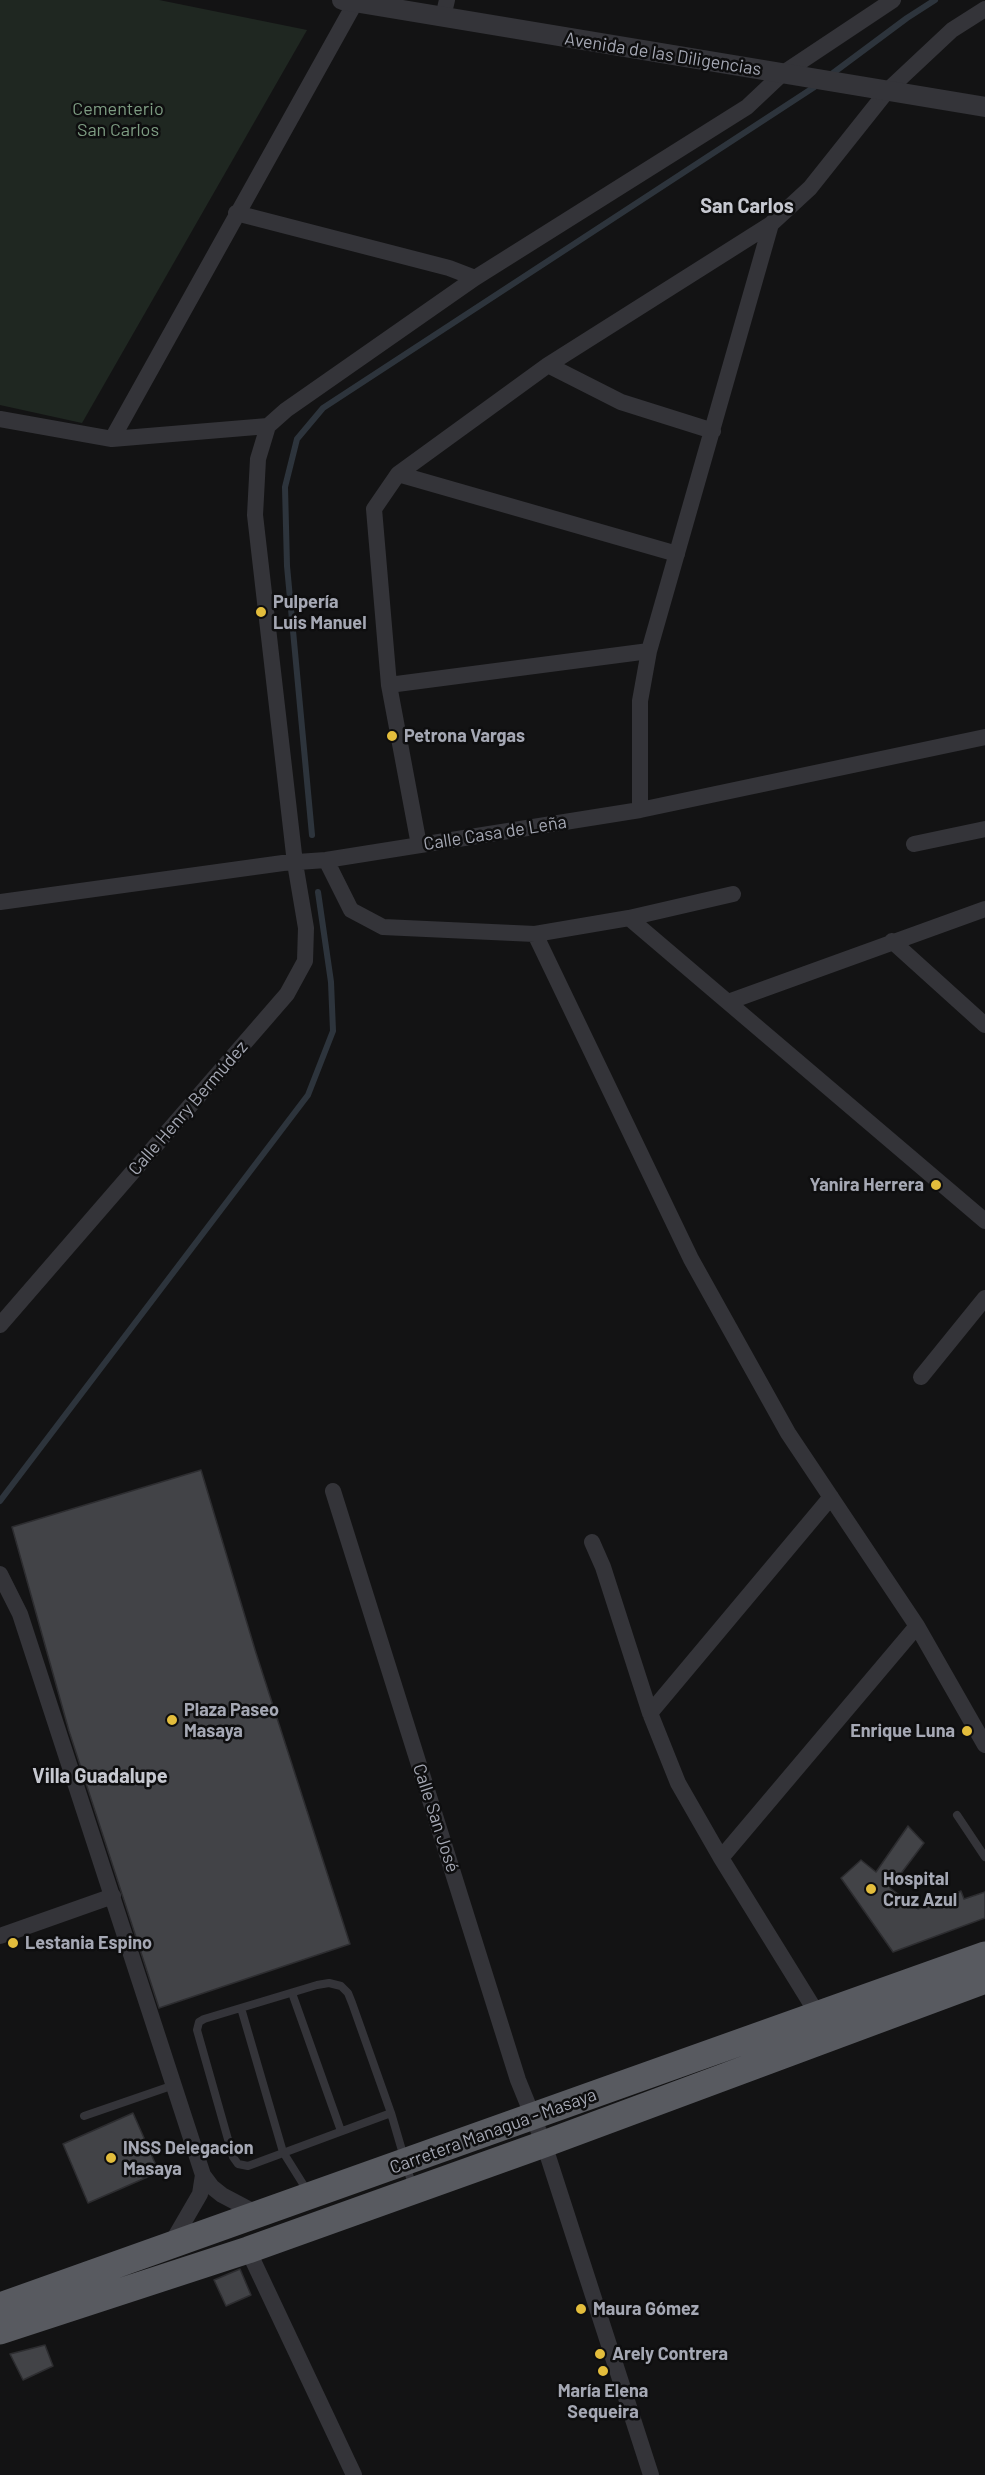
<!DOCTYPE html>
<html>
<head>
<meta charset="utf-8">
<style>
  body { margin:0 }
  canvas { display:block; background:#131314 }
</style>
</head>
<body>
<canvas width="985" height="2475"></canvas>
<script>
const ctx = document.querySelector('canvas').getContext('2d');
ctx.lineJoin = 'round';
function fill(path, color) { ctx.fillStyle = color; ctx.fill(path, 'evenodd'); }
const shape = rows => new Path2D(rows.map(r => 'M' + r).join(''));
function strokePath(path, color, width, dash) { ctx.strokeStyle = color; ctx.lineWidth = width; ctx.lineCap = dash ? 'butt' : 'round'; ctx.setLineDash(dash || []); ctx.stroke(path); }
function label(font, color, halo, rows, align = 'center') {
  ctx.font = font + ' Barlow,sans-serif'; ctx.lineWidth = 5; ctx.setLineDash([]); ctx.textBaseline = 'middle'; ctx.strokeStyle = halo; ctx.fillStyle = color; for (const [text, x, y, turn = 0] of rows) {
    ctx.save(); ctx.translate(x, y); ctx.rotate((+turn || 0) * Math.PI / 180); ctx.textAlign = isNaN(turn) ? turn : align; if (halo) ctx.strokeText(text, 0, 0); ctx.fillText(text, 0, 0); ctx.restore();
  }
}
const green = shape([
  [0,0,159,0,307,30,82,423,0,405]
]);
const stream = shape([
  [829,76,907,18,935,0],
  [312,835,287,566,285,487,297,439,323,408,819,84],
  [0,1501,308,1095,333,1031,331,982,318,892]
]);
const building = shape([
  [201,1470,256,1653,350,1944,159,2008,69,1731,12,1527,201,1470],
  [908,1826,924,1843,890,1888,918,1909,961,1891,964,1899,985,1892,985,1918,893,1952,841,1878,861,1860,876,1872,908,1826],
  [133,2113,159,2172,88,2203,63,2144,133,2113],
  [240,2269,251,2295,226,2306,214,2280,240,2269],
  [45,2345,53,2366,23,2380,10,2354,45,2345]
]);
const service = shape([
  [957,1815,985,1857],
  [292,1993,341,2131],
  [241,2008,283,2152,308,2192],
  [391,2113,248,2166,238,2164,233,2157,197,2030,199,2022,204,2019,317,1985,329,1983,341,1986,348,1993,352,2003,391,2113,413,2188],
  [84,2116,174,2085]
]);
const minor = shape([
  [443,17,447,0],
  [236,213,449,268,475,278],
  [548,365,621,402,713,431],
  [0,419,112,439],
  [268,426,112,439,355,3],
  [398,474,677,554],
  [389,685,649,651],
  [640,810,640,701,649,651,771,224],
  [914,844,985,829],
  [419,845,389,685,374,509,398,474,548,365,771,224,810,188,888,90,952,30,985,9],
  [326,860,351,910,383,927,535,934,629,918,733,894],
  [0,902,283,863,326,860,640,810,985,737],
  [629,918,985,1221],
  [535,934,691,1259,788,1433,917,1626,985,1745],
  [892,941,985,1025],
  [728,1002,985,909],
  [0,1325,287,994,305,961,306,928,295,863,255,515,258,459,268,426,286,410,475,278,747,107,782,74,893,0],
  [921,1377,985,1298],
  [333,1491,518,2080,544,2144,651,2475],
  [592,1542,603,1567,650,1713,678,1783,721,1858,818,2015],
  [0,1574,20,1614,203,2175,212,2187,222,2195,258,2214],
  [650,1713,831,1497],
  [721,1858,917,1626],
  [0,1936,113,1896],
  [171,2244,200,2194,203,2175],
  [248,2250,354,2475]
]);
const tertiary = shape([
  [342,0,985,107]
]);
const trunk = shape([
  [0,2306,985,1955],
  [0,2331,248,2250,544,2144,985,1980]
]);
const markers = [
  [261,612,6,"#e3bd3c"],
  [392,736,6,"#e3bd3c"],
  [936,1185,6,"#e3bd3c"],
  [172,1720,6,"#e3bd3c"],
  [967,1731,6,"#e3bd3c"],
  [871,1889,6,"#e3bd3c"],
  [13,1943,6,"#e3bd3c"],
  [111,2158,6,"#e3bd3c"],
  [581,2309,6,"#e3bd3c"],
  [600,2354,6,"#e3bd3c"],
  [603,2371,6,"#e3bd3c"]
];
const streetNames = [
  ["Avenida de las Diligencias",663,54,9],
  ["Calle Casa de Leña",495,833,-9],
  ["Calle Henry Bermúdez",188,1108,-49],
  ["Calle San José",436,1818,72],
  ["Carretera Managua - Masaya",493,2131,-20]
];
const parkNames = [
  ["Cementerio",118,109],
  ["San Carlos",118,130]
];
const poiNames = [
  ["Pulpería",273,602],
  ["Luis Manuel",273,623],
  ["Petrona Vargas",404,736],
  ["Yanira Herrera",924,1185,"right"],
  ["Plaza Paseo",184,1710],
  ["Masaya",184,1731],
  ["Enrique Luna",955,1731,"right"],
  ["Hospital",883,1879],
  ["Cruz Azul",883,1900],
  ["Lestania Espino",25,1943],
  ["INSS Delegacion",123,2148],
  ["Masaya",123,2169],
  ["Maura Gómez",593,2309],
  ["Arely Contrera",612,2354],
  ["María Elena",603,2391,"center"],
  ["Sequeira",603,2412,"center"]
];
const neighbourhoodNames = [
  ["San Carlos",747,206],
  ["Villa Guadalupe",100,1776]
];
fill(green, '#1f2721');
strokePath(stream, '#2d343c', 6);
fill(building, '#424347');
strokePath(building, '#2d2d30', 1.5);
strokePath(service, '#343439', 8);
strokePath(minor, '#343439', 16);
strokePath(tertiary, '#343439', 20);
strokePath(trunk, '#585a60', 27);
for (const [x, y, r, color] of markers) { const dot = new Path2D(); dot.arc(x, y, r, 0, 2 * Math.PI); ctx.fillStyle = color; ctx.fill(dot); strokePath(dot, '#0e0e0f', 2); }
label('18px', '#a5a8b4', '#0e0e0f', streetNames);
label('18px', '#7e9d83', '#0e0e0f', parkNames);
label('bold 18px', '#a5a8b4', '#0e0e0f', poiNames, 'left');
label('bold 20px', '#c6c8d0', '#0e0e0f', neighbourhoodNames);
</script>
</body>
</html>
